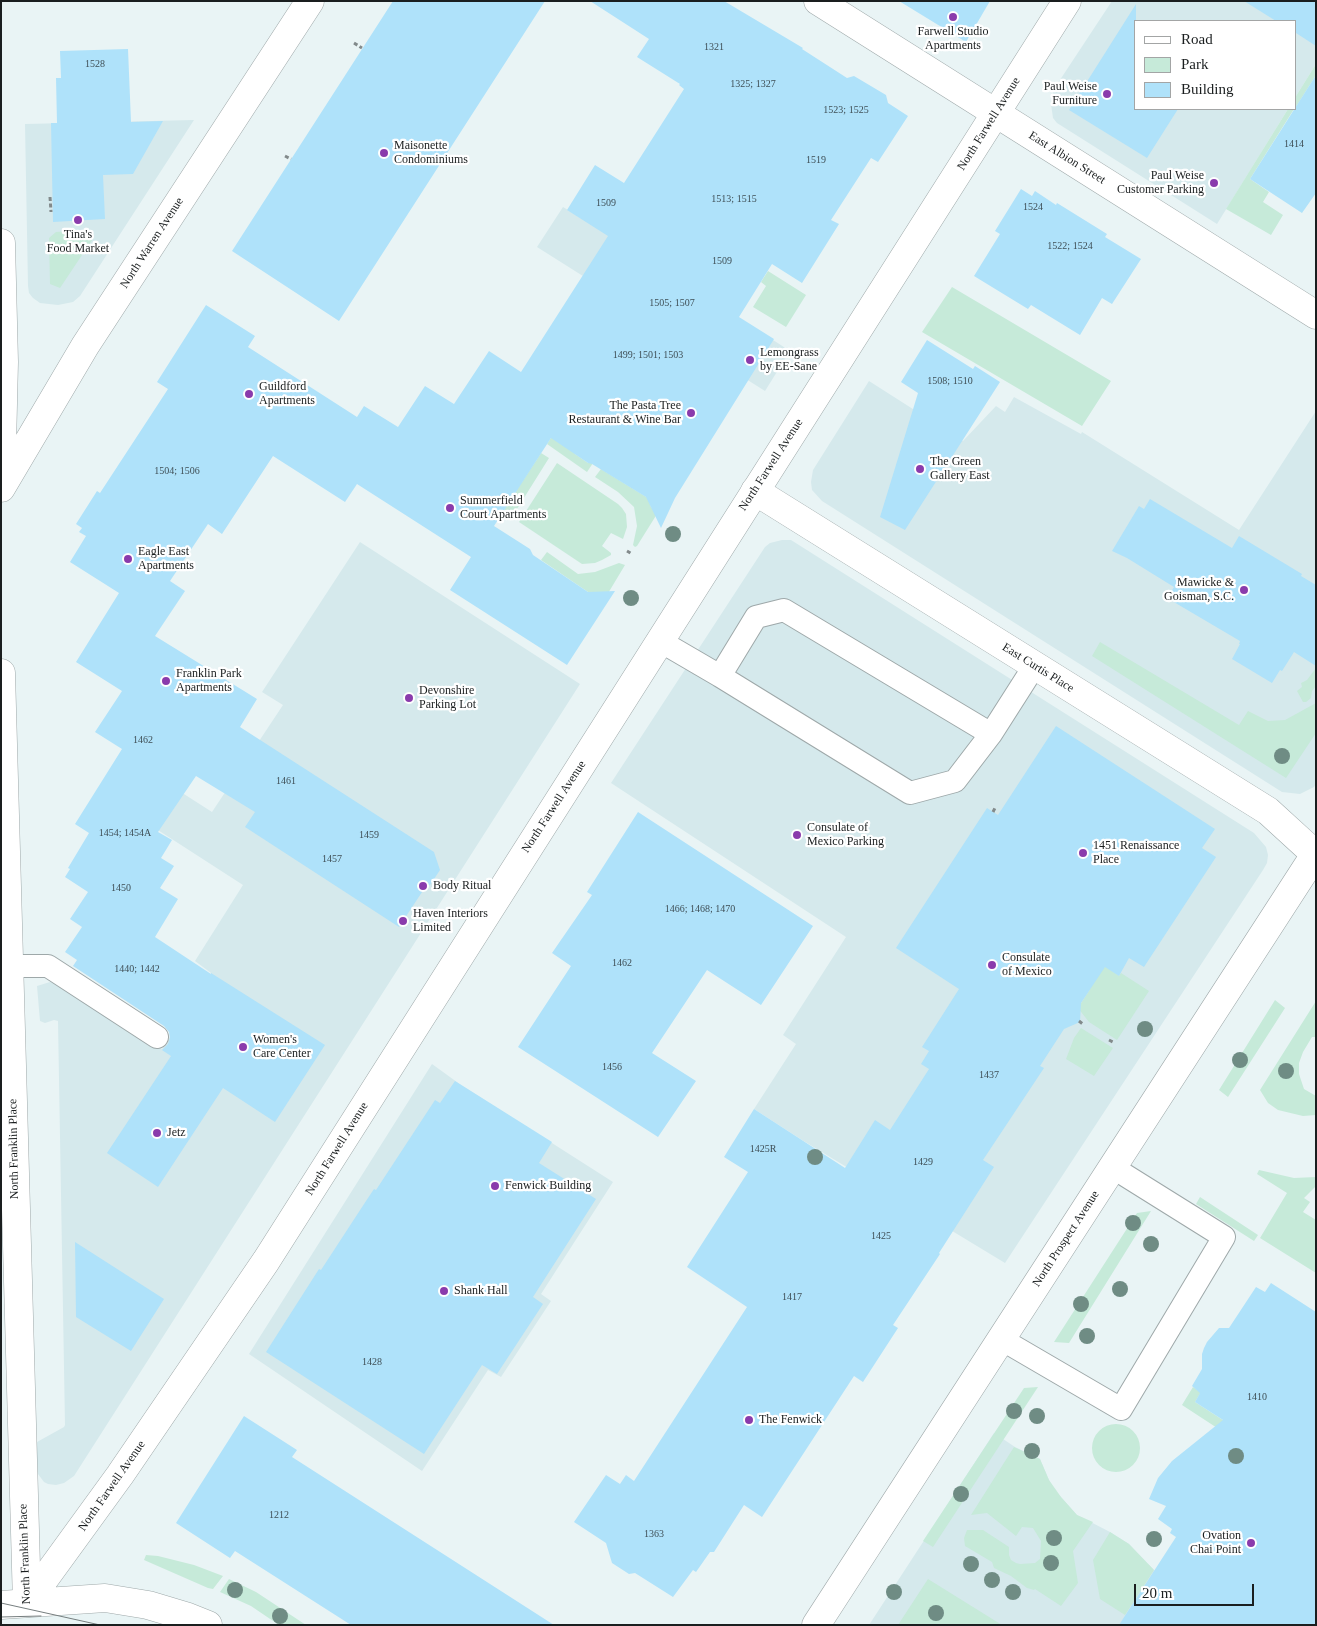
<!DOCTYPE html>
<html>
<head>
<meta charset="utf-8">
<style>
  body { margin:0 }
  #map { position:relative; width:1317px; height:1626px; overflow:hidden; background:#e9f4f5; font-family:Georgia,serif }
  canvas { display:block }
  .frame { position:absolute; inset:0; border:2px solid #1a1e1f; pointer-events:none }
  .legend { position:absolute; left:1134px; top:20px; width:162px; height:90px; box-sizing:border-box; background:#fff; border:1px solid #a3a5a5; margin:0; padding:6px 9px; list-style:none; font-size:15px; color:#1a1e1f }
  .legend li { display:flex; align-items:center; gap:10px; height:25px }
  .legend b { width:25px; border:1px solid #a3a5a5 }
  .scale { position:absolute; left:1134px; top:1584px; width:120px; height:22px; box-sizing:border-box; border:2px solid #1a1e1f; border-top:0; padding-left:6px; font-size:15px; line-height:18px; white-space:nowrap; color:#1a1e1f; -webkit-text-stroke:4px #fff; paint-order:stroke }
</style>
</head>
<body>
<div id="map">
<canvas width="1317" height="1626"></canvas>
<div class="frame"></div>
<ul class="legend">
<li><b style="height:6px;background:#fff"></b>Road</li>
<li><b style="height:14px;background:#c6ead9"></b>Park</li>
<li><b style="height:14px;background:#afe2fa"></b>Building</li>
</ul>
<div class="scale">20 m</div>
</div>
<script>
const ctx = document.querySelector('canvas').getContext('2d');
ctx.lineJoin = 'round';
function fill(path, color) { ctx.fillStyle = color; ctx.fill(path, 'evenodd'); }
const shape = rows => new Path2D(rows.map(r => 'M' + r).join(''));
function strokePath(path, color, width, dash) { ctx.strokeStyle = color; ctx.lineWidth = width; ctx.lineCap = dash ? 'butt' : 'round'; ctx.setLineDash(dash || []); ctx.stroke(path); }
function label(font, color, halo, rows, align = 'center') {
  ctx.font = font + ' Georgia,serif'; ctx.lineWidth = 4.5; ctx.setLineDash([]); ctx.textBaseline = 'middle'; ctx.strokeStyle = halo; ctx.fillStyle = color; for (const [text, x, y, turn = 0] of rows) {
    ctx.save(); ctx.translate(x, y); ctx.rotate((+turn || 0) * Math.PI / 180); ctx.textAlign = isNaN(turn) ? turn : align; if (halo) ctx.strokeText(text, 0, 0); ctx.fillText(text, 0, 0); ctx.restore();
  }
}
const built = shape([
  [1112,1,1316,1,1316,64,1296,96,1296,21,1136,21,1136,109,1288,109,1217,224,1057,123,1053,118,1051,104,1054,89],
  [194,120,80,296,73,302,58,305,40,303,33,298,29,293,28,286,25,124],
  [563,207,636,251,790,351,765,391,537,247],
  [869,381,963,441,996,406,1005,412,1014,397,1081,434,1082,432,1239,530,1316,411,1316,784,1314,787,1300,794,1282,792,822,501,812,490,811,482,813,470],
  [782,540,791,540,1254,833,1266,847,1268,855,1267,863,1263,870,1005,1263,802,1140,754,1109,796,1044,783,1035,846,937,611,783,765,547,770,543],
  [360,542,580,684,74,1476,64,1483,56,1485,48,1484,44,1482,38,1474,35,1466,34,1446,37,1442,64,1427,65,1425,58,1021,54,1020,45,1023,40,1021,37,986,50,982,67,986,162,1049,211,973,195,961,243,885,147,823,173,787,212,812,283,705,262,692],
  [432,1064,461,1085,613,1182,541,1294,551,1301,501,1377,488,1370,422,1471,249,1354],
  [994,1433,1015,1447,1040,1459,1052,1487,1077,1515,1110,1532,1129,1544,1154,1570,1239,1625,869,1625]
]);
const green = shape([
  [1316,64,1316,75,1296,107,1296,96],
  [1288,109,1294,109,1250,179,1269,192,1263,202,1283,215,1271,235,1226,209],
  [82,230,87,232,92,240,60,288,50,284,49,238,56,232],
  [768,271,806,295,786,327,753,307,766,286,761,282],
  [952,287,1111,381,1082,426,922,332],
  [554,433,573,450,575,454,588,463,593,463,587,472,547,444],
  [541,453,549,458,512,517,504,509],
  [557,463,618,504,622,508,626,514,627,527,623,539,611,533,602,546,611,553,611,555,602,560,595,563,582,564,519,522],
  [601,469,648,498,651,507,657,514,637,546,635,547,633,545,637,526,634,507,618,492,595,477],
  [547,552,578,574,595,572,619,563,625,565,607,595,588,592,541,560],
  [1100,642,1239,725,1248,711,1268,721,1285,720,1316,703,1316,733,1286,778,1092,656],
  [1316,668,1316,686,1312,691,1311,698,1306,702,1303,702,1297,691,1302,687,1301,683,1307,680],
  [1102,964,1119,976,1121,973,1149,991,1117,1040,1089,1022,1078,1008,1089,991],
  [1275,1000,1285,1008,1228,1097,1219,1090],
  [1316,1001,1316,1037,1312,1037,1303,1052,1299,1063,1299,1074,1304,1089,1316,1096,1316,1115,1303,1116,1278,1110,1268,1103,1260,1090],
  [1081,1028,1113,1048,1094,1076,1066,1059,1074,1038],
  [1259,1170,1294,1178,1316,1177,1316,1186,1304,1198,1310,1202,1303,1212,1316,1220,1316,1273,1260,1238,1287,1193,1257,1174],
  [1200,1197,1258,1235,1254,1241,1196,1204],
  [1151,1211,1069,1343,1054,1342,1137,1213],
  [1038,1387,933,1547,923,1541,1024,1388],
  [1193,1387,1201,1392,1195,1402,1288,1462,1283,1471,1182,1405],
  '1092 1448a24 24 0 1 1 48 0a24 24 0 1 1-48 0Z',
  [1014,1447,1040,1459,1049,1480,1061,1497,1077,1515,1093,1522,1073,1551,1078,1583,1061,1606,1035,1589,1034,1590,1027,1588,1011,1576,994,1568,992,1562,965,1546,964,1538,967,1530,983,1530,1009,1547,1009,1555,1011,1560,1016,1563,1020,1564,1035,1563,1040,1559,1041,1541,1033,1528,1022,1527,1016,1536,987,1513,971,1515],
  [1110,1532,1129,1544,1154,1570,1125,1615,1100,1599,1093,1560],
  [146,1555,158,1556,194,1565,223,1576,213,1589,208,1588,144,1560],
  [229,1579,256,1592,306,1625,279,1625,251,1606,220,1592],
  [928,1579,1002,1625,898,1625]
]);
const building = shape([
  [393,1,545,1,339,321,232,251],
  [590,1,724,1,803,48,802,49,847,78,854,76,886,95,888,103,908,116,878,162,871,158,831,220,839,224,802,283,772,264,739,317,774,339,675,498,661,528,646,497,592,464,588,463,551,438,494,526,530,549,533,555,588,592,615,591,567,665,450,590,471,557,357,484,345,502,273,456,222,534,208,524,170,581,185,591,155,636,257,699,240,727,434,852,440,870,430,885,426,886,399,927,245,827,255,812,196,776,158,832,172,840,161,858,174,866,160,888,178,899,155,937,211,974,211,973,325,1045,275,1122,223,1088,158,1187,107,1153,171,1056,162,1050,168,1044,170,1038,169,1032,164,1026,73,966,77,960,65,952,82,927,70,919,88,892,65,877,70,869,68,868,89,833,75,824,122,749,95,732,122,691,76,662,119,593,70,562,86,536,79,532,82,528,76,524,97,491,100,493,168,389,157,382,206,305,255,336,248,347,357,417,364,406,398,427,425,386,454,404,489,351,521,372,608,236,567,210,595,165,624,183,684,89,679,85,680,84,637,57,649,39],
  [899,1,990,1,966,42],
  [1244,1,1316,1,1316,46,1296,33,1296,21,1276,21],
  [1136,4,1136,109,1178,109,1147,158,1069,110],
  [128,49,131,122,163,121,133,174,103,175,105,219,53,222,51,123,57,123,56,78,61,78,60,51],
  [1316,75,1316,193,1302,213,1250,179],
  [1021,189,1032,196,1035,191,1056,205,1057,203,1107,234,1105,237,1141,259,1112,304,1102,298,1080,335,1031,305,1028,309,974,276,1000,234,995,231],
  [927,340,973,369,975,366,1000,382,905,530,880,517,918,393,901,382],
  [1150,499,1232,548,1239,536,1302,574,1301,576,1316,585,1316,666,1294,652,1282,671,1280,670,1272,683,1232,659,1240,644,1239,644,1240,641,1167,598,1174,587,1127,558,1112,551,1139,506,1144,509],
  [1056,726,1215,829,1202,848,1216,857,1144,967,1129,958,1119,976,1105,967,1081,1003,1080,1022,1064,1029,1040,1066,1044,1068,983,1160,994,1167,939,1253,940,1254,893,1325,898,1328,863,1382,854,1376,762,1517,744,1505,714,1552,710,1552,696,1572,693,1570,673,1597,635,1573,629,1574,612,1563,606,1543,574,1522,606,1475,620,1484,626,1475,634,1481,747,1307,687,1267,748,1172,724,1157,754,1109,845,1168,875,1120,890,1130,929,1069,921,1064,929,1051,922,1047,959,989,896,948,987,808,998,815],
  [638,812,813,926,761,1005,707,970,652,1053,696,1081,658,1137,518,1047,571,966,552,953,592,895,587,892],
  [455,1081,552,1142,539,1163,596,1199,533,1297,543,1304,497,1374,482,1365,424,1454,266,1352,319,1269,321,1270,366,1201,374,1189,376,1190,435,1100,440,1103],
  [75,1242,164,1299,131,1351,76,1317],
  [1271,1283,1316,1312,1316,1625,1119,1625,1176,1537,1170,1533,1172,1529,1158,1519,1166,1506,1149,1499,1158,1478,1172,1461,1223,1420,1195,1402,1200,1393,1192,1386,1202,1369,1202,1354,1204,1348,1207,1342,1219,1328,1229,1328,1256,1287,1265,1292],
  [244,1416,297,1450,292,1457,554,1625,351,1625,235,1551,230,1558,176,1523]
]);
const path = shape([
  [354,43,362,48],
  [285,156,291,159],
  [50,197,51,212],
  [627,551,632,554],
  [993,812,995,808],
  [1079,1021,1084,1025],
  [1109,1040,1113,1042]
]);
const lane = shape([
  [660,641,720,676],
  [991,734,784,610,756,617,720,676,910,793,955,781,991,734,1035,665],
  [9,966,48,966,157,1037],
  [1001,1339,1121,1409,1224,1237,1112,1167]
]);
const street = shape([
  [818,1,1316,315],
  [1,243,4,362,1,487],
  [1,488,85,346,310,1],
  [755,491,1268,811,1315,854],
  [1,673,27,1603]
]);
const secondary = shape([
  [27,1603,120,1475,266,1261,1067,1],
  [1,1605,105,1598,148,1605,188,1617,208,1625],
  [816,1625,1316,853]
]);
const tram = shape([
  [1,1603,100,1625],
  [1,1617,41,1616]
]);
const trees = [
  [673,534],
  [631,598],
  [1282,756],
  [1145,1029],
  [1240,1060],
  [1286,1071],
  [815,1157],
  [1133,1223],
  [1151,1244],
  [1120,1289],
  [1081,1304],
  [1087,1336],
  [1014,1411],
  [1037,1416],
  [1032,1451],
  [1236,1456],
  [961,1494],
  [1054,1538],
  [1154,1539],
  [1051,1563],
  [971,1564],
  [992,1580],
  [235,1590],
  [894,1592],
  [1013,1592],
  [936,1613],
  [280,1616]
];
const markers = [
  [953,17,5,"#8a3bac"],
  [1107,94,5,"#8a3bac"],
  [384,153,5,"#8a3bac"],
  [1214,183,5,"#8a3bac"],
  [78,220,5,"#8a3bac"],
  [750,360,5,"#8a3bac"],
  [249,394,5,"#8a3bac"],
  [691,413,5,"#8a3bac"],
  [920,469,5,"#8a3bac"],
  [450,508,5,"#8a3bac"],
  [128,559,5,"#8a3bac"],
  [1244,590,5,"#8a3bac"],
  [166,681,5,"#8a3bac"],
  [409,698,5,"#8a3bac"],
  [797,835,5,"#8a3bac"],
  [1083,853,5,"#8a3bac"],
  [423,886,5,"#8a3bac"],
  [403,921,5,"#8a3bac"],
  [992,965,5,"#8a3bac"],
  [243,1047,5,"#8a3bac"],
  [157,1133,5,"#8a3bac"],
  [495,1186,5,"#8a3bac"],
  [444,1291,5,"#8a3bac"],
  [749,1420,5,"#8a3bac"],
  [1251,1543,5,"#8a3bac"]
];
const numberNames = [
  ["1321",714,47],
  ["1528",95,64],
  ["1325; 1327",753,84],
  ["1523; 1525",846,110],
  ["1414",1294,144],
  ["1519",816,160],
  ["1513; 1515",734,199],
  ["1509",606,203],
  ["1524",1033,207],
  ["1522; 1524",1070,246],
  ["1509",722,261],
  ["1505; 1507",672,303],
  ["1499; 1501; 1503",648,355],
  ["1508; 1510",950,381],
  ["1504; 1506",177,471],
  ["1462",143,740],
  ["1461",286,781],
  ["1454; 1454A",125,833],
  ["1459",369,835],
  ["1457",332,859],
  ["1450",121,888],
  ["1466; 1468; 1470",700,909],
  ["1462",622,963],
  ["1440; 1442",137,969],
  ["1456",612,1067],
  ["1437",989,1075],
  ["1425R",763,1149],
  ["1429",923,1162],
  ["1425",881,1236],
  ["1417",792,1297],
  ["1428",372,1362],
  ["1410",1257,1397],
  ["1212",279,1515],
  ["1363",654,1534]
];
const poiNames = [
  ["Farwell Studio",953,32,"center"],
  ["Apartments",953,46,"center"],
  ["Paul Weise",1097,87,"right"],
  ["Furniture",1097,101,"right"],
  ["Maisonette",394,146],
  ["Condominiums",394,160],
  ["Paul Weise",1204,176,"right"],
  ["Customer Parking",1204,190,"right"],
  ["Tina's",78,235,"center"],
  ["Food Market",78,249,"center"],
  ["Lemongrass",760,353],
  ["by EE-Sane",760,367],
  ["Guildford",259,387],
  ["Apartments",259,401],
  ["The Pasta Tree",681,406,"right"],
  ["Restaurant & Wine Bar",681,420,"right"],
  ["The Green",930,462],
  ["Gallery East",930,476],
  ["Summerfield",460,501],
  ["Court Apartments",460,515],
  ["Eagle East",138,552],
  ["Apartments",138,566],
  ["Mawicke &",1234,583,"right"],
  ["Goisman, S.C.",1234,597,"right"],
  ["Franklin Park",176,674],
  ["Apartments",176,688],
  ["Devonshire",419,691],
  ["Parking Lot",419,705],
  ["Consulate of",807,828],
  ["Mexico Parking",807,842],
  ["1451 Renaissance",1093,846],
  ["Place",1093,860],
  ["Body Ritual",433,886],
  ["Haven Interiors",413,914],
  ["Limited",413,928],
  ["Consulate",1002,958],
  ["of Mexico",1002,972],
  ["Women's",253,1040],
  ["Care Center",253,1054],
  ["Jetz",167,1133],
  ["Fenwick Building",505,1186],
  ["Shank Hall",454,1291],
  ["The Fenwick",759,1420],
  ["Ovation",1241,1536,"right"],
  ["Chai Point",1241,1550,"right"]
];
const streetNames = [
  ["North Farwell Avenue",989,124,-58],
  ["East Albion Street",1067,158,32],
  ["North Warren Avenue",152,243,-57],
  ["North Farwell Avenue",771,465,-57],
  ["East Curtis Place",1038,668,32],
  ["North Farwell Avenue",554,807,-57],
  ["North Franklin Place",14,1149,-91],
  ["North Farwell Avenue",337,1149,-58],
  ["North Prospect Avenue",1066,1239,-57],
  ["North Farwell Avenue",112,1486,-55],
  ["North Franklin Place",25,1554,-92]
];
fill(built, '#d5e9ec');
fill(green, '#c6ead9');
fill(building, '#afe2fa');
strokePath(lane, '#9ea8a9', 24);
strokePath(street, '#9ea8a9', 29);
strokePath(secondary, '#9ea8a9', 29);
strokePath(path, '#828a8b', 3, [4, 2.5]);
strokePath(lane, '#fff', 22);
strokePath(street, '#fff', 28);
strokePath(secondary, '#fff', 28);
strokePath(tram, '#767e7f', 1);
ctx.fillStyle = '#6f8c84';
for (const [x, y] of trees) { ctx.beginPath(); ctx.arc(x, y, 8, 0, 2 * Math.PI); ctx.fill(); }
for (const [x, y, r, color] of markers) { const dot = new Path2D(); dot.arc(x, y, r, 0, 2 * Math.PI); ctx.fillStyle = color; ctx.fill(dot); strokePath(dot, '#fff', 2); }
label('10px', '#3f4f56', null, numberNames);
label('12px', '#1a1e1f', '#fff', poiNames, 'left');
label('12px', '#1a1e1f', '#fff', streetNames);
</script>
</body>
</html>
